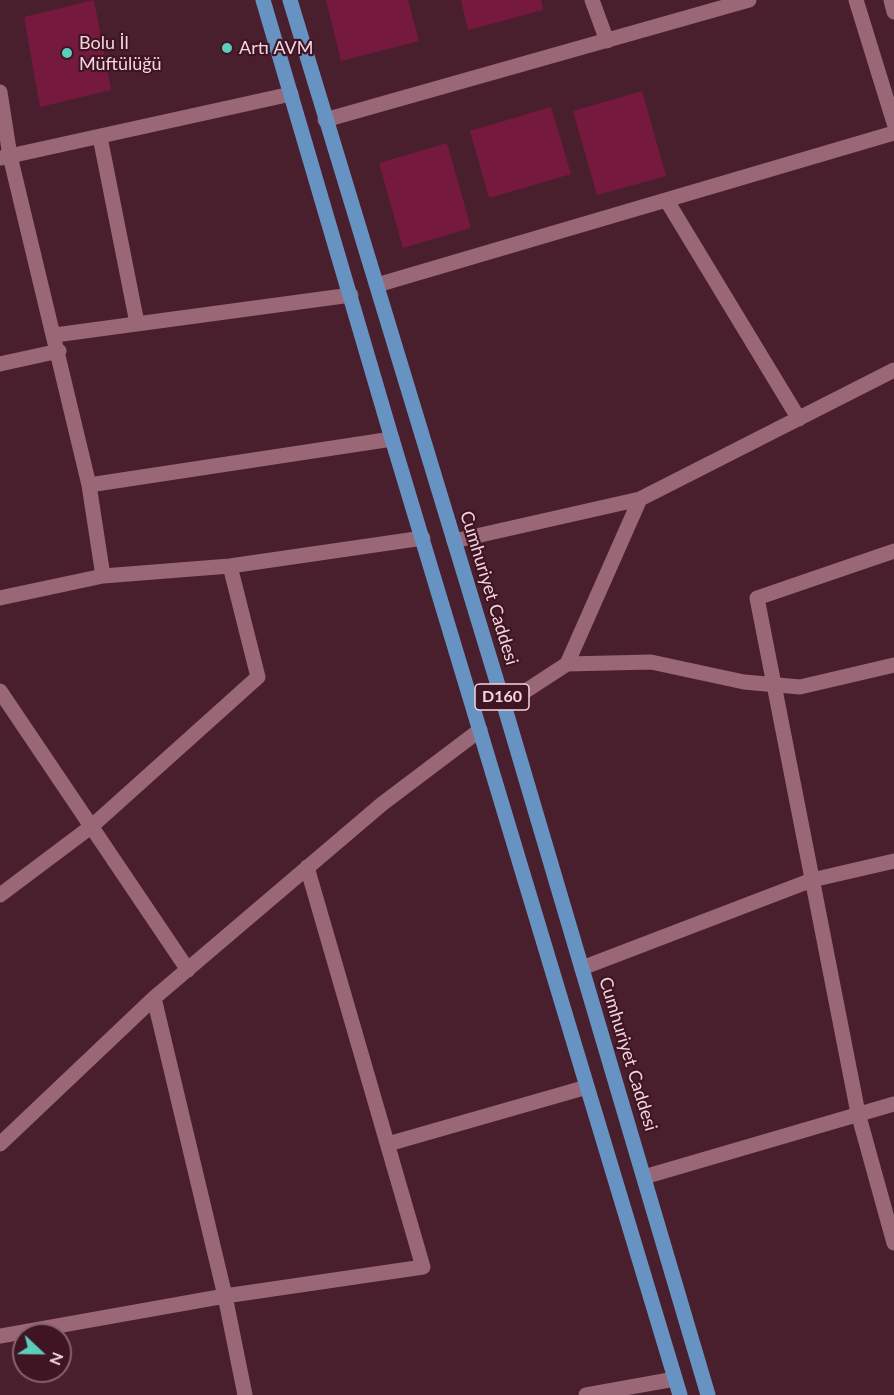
<!DOCTYPE html>
<html>
<head>
<meta charset="utf-8">
<style>
  body { margin:0 }
  #map { position:relative; width:894px; height:1395px; overflow:hidden; background:#4a1f2d; font-family:Lato,sans-serif }
  canvas { display:block }
  .north { position:absolute; left:12px; top:1323px; width:60px; height:60px; box-sizing:border-box; background:#3f1523; border:2px solid #87626d; border-radius:50%; rotate:112deg; font-size:16px; font-weight:700; line-height:24px; text-align:center; color:#f2d5dd }
  .north::after { content:''; display:block; margin:auto; width:21px; height:27px; background:#5bcebb; clip-path:polygon(50% 0,100% 100%,50% 72%,0 100%) }
</style>
</head>
<body>
<div id="map">
<canvas width="894" height="1395"></canvas>
<div class="north">N</div>
</div>
<script>
const ctx = document.querySelector('canvas').getContext('2d');
ctx.lineJoin = 'round';
function fill(path, color) { ctx.fillStyle = color; ctx.fill(path, 'evenodd'); }
const shape = rows => new Path2D(rows.map(r => 'M' + r).join(''));
function strokePath(path, color, width, dash) { ctx.strokeStyle = color; ctx.lineWidth = width; ctx.lineCap = dash ? 'butt' : 'round'; ctx.setLineDash(dash || []); ctx.stroke(path); }
function label(font, color, halo, rows, align = 'center') {
  ctx.font = font + ' Lato,sans-serif'; ctx.lineWidth = 4.5; ctx.setLineDash([]); ctx.textBaseline = 'middle'; ctx.strokeStyle = halo; ctx.fillStyle = color; for (const [text, x, y, turn = 0] of rows) {
    ctx.save(); ctx.translate(x, y); ctx.rotate((+turn || 0) * Math.PI / 180); ctx.textAlign = isNaN(turn) ? turn : align; if (halo) ctx.strokeText(text, 0, 0); ctx.fillText(text, 0, 0); ctx.restore();
  }
}
const building = shape([
  [94,0,111,90,40,107,24,17],
  [326,0,408,0,419,41,341,61],
  [461,0,541,0,543,10,468,30],
  [642,91,666,176,597,195,573,111],
  [551,107,571,174,489,198,470,131],
  [447,143,471,228,403,248,379,163]
]);
const street = shape([
  [592,0,607,41],
  [856,0,894,123],
  [891,0,894,12],
  [0,92,10,156,89,485,103,576],
  [325,120,749,0],
  [100,137,137,323],
  [1,158,291,94],
  [667,201,799,419],
  [377,285,894,133],
  [55,335,351,295],
  [0,364,59,351],
  [89,485,392,439],
  [454,541,640,499],
  [894,551,757,598,858,1113,894,1243],
  [0,598,103,576,230,566,423,538],
  [567,664,651,662,744,682,800,687,894,665],
  [0,691,188,970],
  [504,705,567,664,640,499,894,370],
  [0,895,92,826,258,677,230,566],
  [582,968,812,880,894,861],
  [154,998,225,1296,245,1395],
  [0,1144,154,998,382,804,480,730],
  [388,1144,587,1087],
  [644,1177,894,1104],
  [0,1336,225,1296,423,1267,307,867],
  [586,1395,675,1379]
]);
const primary = shape([
  [263,0,392,439,680,1395],
  [290,0,504,705,708,1395]
]);
const markers = [
  [227,48,6,"#5bcebb"],
  [67,53,6,"#5bcebb"]
];
const shields = [
  [502,697,54]
];
const shieldNames = [
  ["D160",502,697]
];
const poiNames = [
  ["Bolu İl",79,43],
  ["Müftülüğü",79,64],
  ["Artı AVM",239,48]
];
const streetNames = [
  ["Cumhuriyet Caddesi",489,588,73],
  ["Cumhuriyet Caddesi",628,1054,73]
];
fill(building, '#76193f');
strokePath(street, '#9a6776', 15);
strokePath(primary, '#6793c2', 15);
for (const [x, y, r, color] of markers) { const dot = new Path2D(); dot.arc(x, y, r, 0, 2 * Math.PI); ctx.fillStyle = color; ctx.fill(dot); strokePath(dot, '#3f1523', 2); }
for (const [x, y, w] of shields) { const box = new Path2D(); box.roundRect(x - w / 2, y - 13, w, 26, 4.5); ctx.fillStyle = '#3f1523'; ctx.fill(box); strokePath(box, '#f2d5dd', 1.5); }
label('bold 16px', '#f2d5dd', null, shieldNames);
label('18px', '#f2d5dd', '#3f1523', poiNames, 'left');
label('18px', '#f2d5dd', '#3f1523', streetNames);
</script>
</body>
</html>
